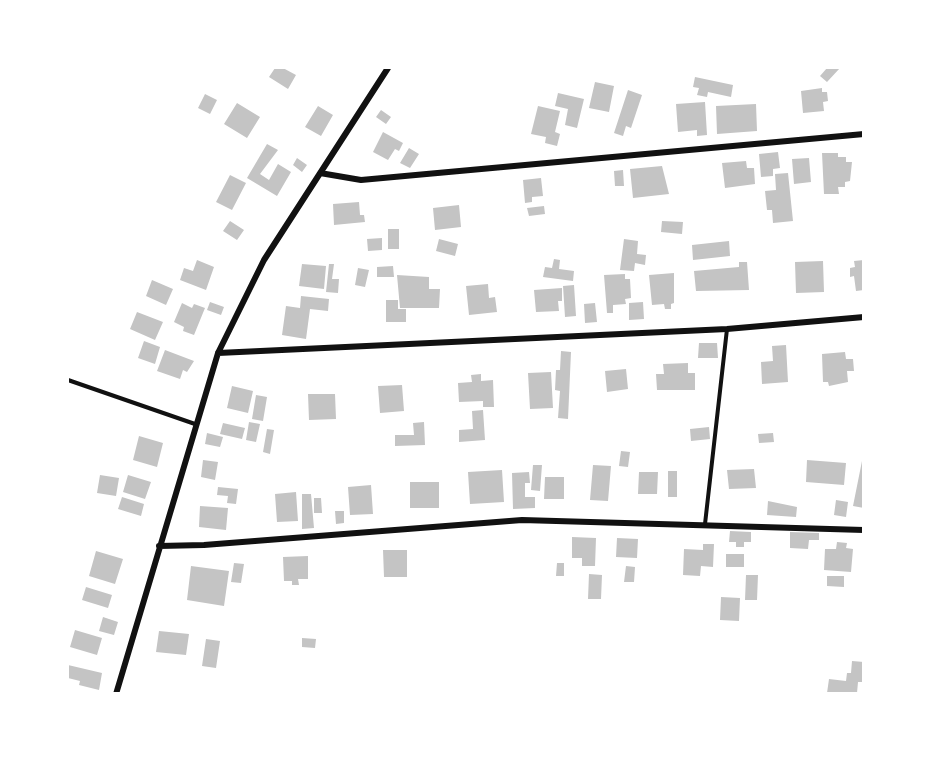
<!DOCTYPE html>
<html>
<head>
<meta charset="utf-8">
<style>
  body { margin:0 }
  #map { position:relative; width:931px; height:761px; overflow:hidden; background:#fff; font-family:Helvetica,sans-serif }
  canvas { display:block }
  .frame { position:absolute; inset:0; border:69px solid #fff; pointer-events:none }
</style>
</head>
<body>
<div id="map">
<canvas width="931" height="761"></canvas>
<div class="frame"></div>
</div>
<script>
const ctx = document.querySelector('canvas').getContext('2d');
ctx.lineJoin = 'round';
function fill(path, color) { ctx.fillStyle = color; ctx.fill(path, 'evenodd'); }
const shape = rows => new Path2D(rows.map(r => 'M' + r).join(''));
function strokePath(path, color, width, dash) { ctx.strokeStyle = color; ctx.lineWidth = width; ctx.lineCap = dash ? 'butt' : 'round'; ctx.setLineDash(dash || []); ctx.stroke(path); }
const building = shape([
  [275,68,283,68,296,75,288,89,269,77],
  [827,68,840,68,827,82,820,76],
  [695,77,733,85,731,97,708,92,707,97,697,95,699,88,693,87],
  [595,82,614,86,609,112,589,108],
  [822,88,822,92,827,92,828,101,823,102,824,111,803,113,801,91],
  [628,90,642,95,631,128,626,126,623,136,614,133],
  [558,93,584,99,577,128,565,125,568,109,555,106],
  [205,94,217,100,210,114,198,108],
  [705,102,707,135,697,136,697,130,678,132,676,104],
  [237,103,260,117,247,138,224,124],
  [756,104,757,131,717,134,716,106],
  [318,106,333,115,321,136,305,127],
  [538,106,560,111,555,132,560,134,557,146,545,143,546,137,531,134],
  [381,110,391,117,386,124,376,117],
  [383,132,403,143,399,151,395,149,388,160,373,152],
  [267,144,278,150,260,174,269,180,278,164,291,172,277,196,247,178],
  [409,148,419,154,410,168,400,163],
  [778,152,780,168,773,169,773,176,761,177,759,154],
  [822,153,838,153,838,157,846,157,846,162,852,162,850,181,845,182,845,187,838,187,839,194,824,194],
  [297,158,307,165,302,172,293,165],
  [809,158,811,182,794,184,792,159],
  [746,161,747,168,754,168,755,184,725,188,722,163],
  [662,166,669,194,633,198,630,169],
  [623,170,624,186,615,186,614,171],
  [788,173,793,221,773,223,772,210,767,210,765,191,776,190,775,174],
  [230,175,246,183,232,210,216,202],
  [541,178,543,196,532,197,532,202,525,203,523,180],
  [359,202,360,215,364,215,365,222,334,225,333,204],
  [459,205,461,227,435,230,433,208],
  [544,206,545,214,529,216,527,208],
  [230,221,244,230,237,240,223,231],
  [662,221,683,222,682,234,661,232],
  [388,229,399,229,399,249,388,249],
  [382,238,382,250,368,251,367,239],
  [439,239,458,244,455,256,436,251],
  [624,239,638,241,637,254,646,255,645,265,635,263,634,271,620,270],
  [729,241,730,256,693,260,692,245],
  [554,259,560,260,559,269,574,271,573,281,543,277,545,267,552,268],
  [197,260,214,267,206,290,180,280,184,268,193,271],
  [864,260,864,290,856,291,854,276,850,277,850,268,855,267,854,261],
  [823,261,824,292,796,293,795,262],
  [739,262,747,262,749,290,696,291,694,271,739,267],
  [302,264,326,266,324,289,299,286],
  [329,264,334,264,332,279,339,279,338,293,326,292],
  [393,266,394,277,377,277,377,267],
  [358,268,369,270,365,287,355,285],
  [674,273,674,303,671,304,671,309,665,309,664,304,652,305,649,275],
  [625,274,625,279,630,279,631,298,625,299,626,304,613,305,613,313,607,313,604,275],
  [397,275,429,277,429,289,440,289,439,308,400,308],
  [152,280,173,289,166,305,146,296],
  [488,284,489,298,495,297,497,312,469,315,466,286],
  [574,285,576,316,565,317,563,286],
  [562,288,562,301,558,301,559,311,536,312,534,290],
  [301,296,329,299,328,311,310,309,306,339,282,335,286,306,300,308],
  [386,300,398,300,398,309,406,309,406,322,386,322],
  [210,302,224,307,221,315,207,310],
  [643,302,644,319,629,320,629,303],
  [182,303,192,308,194,304,205,308,194,335,183,331,184,327,174,322],
  [595,303,597,322,585,323,584,304],
  [137,312,163,322,155,340,130,329],
  [144,341,160,347,155,364,138,358],
  [699,343,717,343,718,358,698,358],
  [786,345,788,382,762,384,761,362,773,361,772,346],
  [165,350,194,361,187,372,183,370,180,379,157,371],
  [561,351,571,352,568,419,558,418,560,391,555,390,556,370,560,370],
  [845,352,846,359,853,359,854,371,847,371,848,382,829,386,828,382,823,382,822,354],
  [688,363,688,373,695,373,695,390,657,390,656,374,664,374,663,364],
  [626,369,628,389,607,392,605,371],
  [551,372,553,408,530,409,528,373],
  [481,374,481,381,493,380,494,407,483,407,483,401,459,402,458,383,472,382,471,375],
  [402,385,404,411,380,413,378,386],
  [232,386,253,391,248,413,227,408],
  [308,394,335,394,336,419,309,420],
  [256,395,267,397,263,421,252,419],
  [483,410,485,440,459,442,459,430,473,429,472,411],
  [249,422,260,424,256,442,246,440],
  [424,422,425,445,395,446,395,435,414,435,413,423],
  [223,423,245,428,242,439,220,434],
  [709,427,710,439,691,441,690,429],
  [267,429,274,430,270,454,263,452],
  [207,433,223,437,220,447,205,444],
  [773,433,774,442,759,443,758,434],
  [139,436,163,443,157,467,133,460],
  [621,451,630,452,628,467,619,466],
  [203,460,218,462,215,480,201,477],
  [807,460,846,463,844,485,806,482],
  [862,461,864,461,864,508,853,506],
  [533,465,542,465,540,491,531,490],
  [593,465,611,466,608,501,590,500],
  [754,469,756,488,729,489,727,470],
  [502,470,504,502,470,504,468,472],
  [668,471,677,471,677,497,668,497],
  [529,472,530,483,525,483,525,497,535,497,535,508,513,509,512,473],
  [639,472,658,472,657,494,638,494],
  [100,475,119,478,116,496,97,493],
  [128,475,151,482,145,499,123,492],
  [545,477,564,477,564,499,544,499],
  [410,482,439,482,439,508,410,508],
  [371,485,373,514,350,515,348,487],
  [218,487,238,489,236,504,227,503,228,496,217,495],
  [296,492,298,521,277,522,275,494],
  [302,494,311,494,314,528,302,529],
  [122,497,144,504,141,516,118,509],
  [314,498,321,498,322,513,314,513],
  [836,500,848,502,846,517,834,515],
  [768,501,797,507,796,517,767,515],
  [200,506,228,508,226,530,199,527],
  [335,511,344,511,344,523,336,524],
  [730,531,751,532,751,542,744,542,744,547,736,547,736,542,729,542],
  [790,532,819,533,819,540,809,540,808,549,790,548],
  [572,537,596,538,595,566,582,566,582,558,572,558],
  [617,538,638,539,637,558,616,557],
  [837,542,847,543,846,548,853,549,851,572,824,570,825,549,836,549],
  [703,544,714,544,713,567,701,566,700,576,683,575,684,549,703,550],
  [383,550,407,550,407,577,384,577],
  [96,551,123,559,115,584,89,576],
  [726,554,744,554,744,567,726,567],
  [308,556,308,579,298,579,299,585,292,585,292,581,284,581,283,557],
  [234,563,244,564,241,583,231,582],
  [557,563,564,563,564,576,556,576],
  [191,566,229,571,224,606,187,600],
  [626,566,635,567,634,582,624,582],
  [589,574,602,575,601,599,588,599],
  [746,575,758,575,757,600,745,600],
  [827,576,844,576,844,587,827,586],
  [86,587,112,595,108,608,82,600],
  [721,597,740,598,739,621,720,620],
  [103,617,118,622,114,635,99,631],
  [75,630,102,638,97,655,70,647],
  [159,631,189,634,186,655,156,652],
  [302,638,316,639,315,648,302,647],
  [206,639,220,641,216,668,202,666],
  [852,661,864,662,863,682,858,682,857,693,827,693,829,679,846,681,847,673,851,673],
  [68,665,102,673,99,690,79,685,80,681,68,678]
]);
const service = shape([
  [68,380,195,424],
  [705,524,727,329]
]);
const minor = shape([
  [320,173,361,180,864,134],
  [218,353,727,329,864,317],
  [159,546,204,545,522,520,864,530],
  [116,694,218,353,264,260,388,68]
]);
fill(building, '#c4c4c4');
strokePath(service, '#111', 4);
strokePath(minor, '#111', 6);
</script>
</body>
</html>
